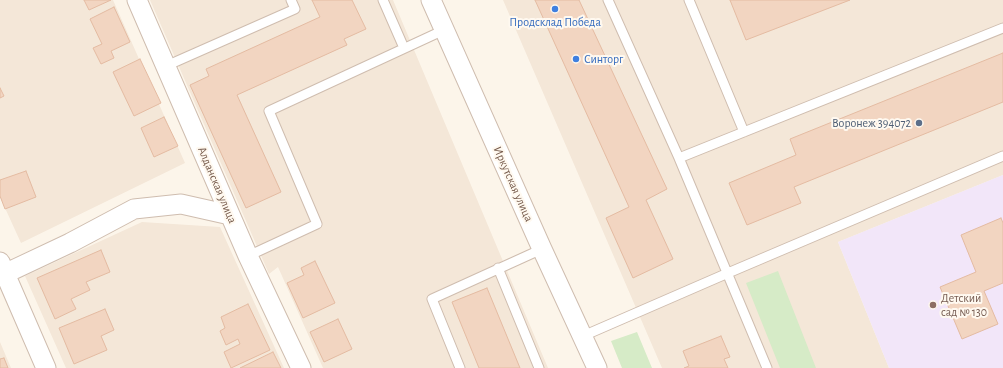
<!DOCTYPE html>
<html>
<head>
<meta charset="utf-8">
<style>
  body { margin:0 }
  canvas { display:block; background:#fcf5ea }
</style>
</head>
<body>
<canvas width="1003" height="368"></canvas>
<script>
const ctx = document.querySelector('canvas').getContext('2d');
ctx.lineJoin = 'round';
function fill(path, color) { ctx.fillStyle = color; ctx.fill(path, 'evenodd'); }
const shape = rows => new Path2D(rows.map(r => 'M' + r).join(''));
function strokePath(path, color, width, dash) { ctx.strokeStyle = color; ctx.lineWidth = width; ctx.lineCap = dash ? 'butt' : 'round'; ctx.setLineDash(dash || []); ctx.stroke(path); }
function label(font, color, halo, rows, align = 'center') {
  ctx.font = font + ' "Alegreya Sans",sans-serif'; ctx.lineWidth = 4; ctx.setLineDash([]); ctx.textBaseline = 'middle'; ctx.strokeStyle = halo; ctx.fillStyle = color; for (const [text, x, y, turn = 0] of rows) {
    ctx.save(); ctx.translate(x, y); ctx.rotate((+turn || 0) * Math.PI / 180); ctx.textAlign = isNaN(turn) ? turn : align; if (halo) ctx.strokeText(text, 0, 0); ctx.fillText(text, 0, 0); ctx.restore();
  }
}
const residential = shape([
  [0,0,113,0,185,163,21,243,0,197],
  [150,0,393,0,548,368,323,368,278,267,269,274],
  [503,0,1003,0,1003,175,838,242,889,368,662,368],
  [142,222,220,227,284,368,66,368,25,276],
  [0,342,11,368,0,368]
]);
const education = shape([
  [1003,175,1003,368,889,368,838,242]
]);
const green = shape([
  [778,271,816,368,780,368,746,283],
  [637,332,652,368,622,368,611,341]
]);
const building = shape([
  [84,0,111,0,89,10,84,0],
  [312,0,352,0,366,29,344,39,347,45,237,95,281,192,246,208,190,85,209,76,206,69,320,17,312,0],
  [535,0,579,0,667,189,646,200,673,259,633,278,606,218,629,207,535,0],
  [730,0,850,0,746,40,730,0],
  [114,7,130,42,111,51,114,58,101,64,93,48,102,44,90,19,114,7],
  [1003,53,1003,102,794,187,801,203,747,225,729,183,796,155,790,139,1003,53],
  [140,59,161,103,134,116,113,72,140,59],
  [0,88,4,96,0,98,0,88],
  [164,117,178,146,154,157,141,128,164,117],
  [26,171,36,197,5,209,0,196,0,180,26,171],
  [1001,218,1003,223,1003,283,984,291,998,324,962,339,940,287,976,272,961,235,1001,218],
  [101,250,110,272,86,282,90,290,71,299,76,309,55,319,37,278,101,250],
  [315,261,335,303,303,318,287,283,304,275,301,268,315,261],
  [487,288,520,368,479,368,452,302,487,288],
  [248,304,270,350,231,368,224,352,240,344,238,339,226,345,220,331,225,328,221,317,248,304],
  [105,309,114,330,101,336,107,350,74,364,59,328,105,309],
  [338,319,352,349,324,362,310,332,338,319],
  [721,336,730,357,724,359,728,368,684,368,689,366,683,351,721,336],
  [273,352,281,368,240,368,273,352],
  [4,358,8,368,0,368,0,359,4,358]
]);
const lane = shape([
  [383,0,404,48],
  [608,0,679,158,767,368],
  [689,0,744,132],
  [166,66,295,9,291,0],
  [679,158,1003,28],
  [248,256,317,224,269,111,444,30],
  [498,268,539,368],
  [583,336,728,273,1003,156],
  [460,368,432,299,542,249]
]);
const street = shape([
  [137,0,248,256,301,368],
  [431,0,542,249,597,368],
  [0,262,46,368],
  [0,276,70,243,134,209,181,204,230,215]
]);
const markers = [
  [555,9,4,"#3f7fe0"],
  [576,59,4,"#3f7fe0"],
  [919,123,4,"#5c6f8a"],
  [933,305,4,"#8d6e63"]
];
const shopNames = [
  ["Продсклад Победа",555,22],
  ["Синторг",584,59,"left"]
];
const serviceNames = [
  ["Воронеж 394072",911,123]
];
const streetNames = [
  ["Иркутская улица",513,184,66],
  ["Алданская улица",217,185,67]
];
const educationNames = [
  ["Детский",941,298],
  ["сад № 130",941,312]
];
fill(residential, '#f4e7d8');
fill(education, '#f2e6f9');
fill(green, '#d6ebc7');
fill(building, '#f2d5c1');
strokePath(building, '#e4bba2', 1);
strokePath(lane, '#cfbdaf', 11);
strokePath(street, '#cfbdaf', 21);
strokePath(lane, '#fff', 9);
strokePath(street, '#fff', 19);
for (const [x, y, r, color] of markers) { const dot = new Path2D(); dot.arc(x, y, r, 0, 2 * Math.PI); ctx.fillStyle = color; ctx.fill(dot); strokePath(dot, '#fff9f0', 1.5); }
label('12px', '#366cbe', '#fff9f0', shopNames);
label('12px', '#4e5e75', '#fff9f0', serviceNames, 'right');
label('12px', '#775c4d', '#fff9f0', streetNames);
label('12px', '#785e54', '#fff9f0', educationNames, 'left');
</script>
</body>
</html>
